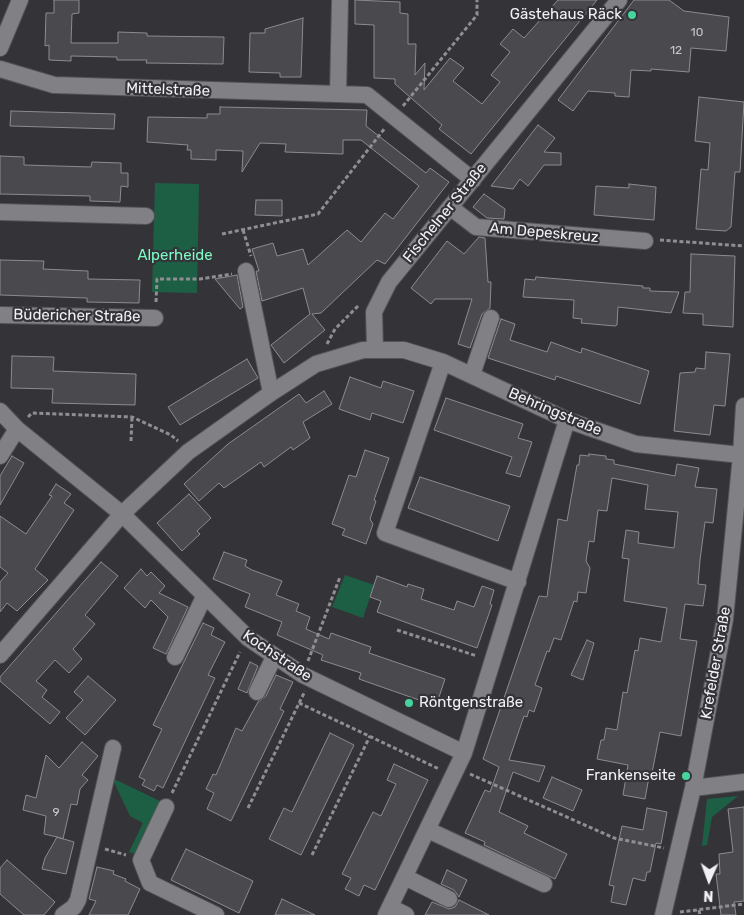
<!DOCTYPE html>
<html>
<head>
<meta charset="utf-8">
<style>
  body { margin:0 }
  #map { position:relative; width:744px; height:915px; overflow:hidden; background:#343438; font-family:Rubik,sans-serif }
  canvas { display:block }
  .north { position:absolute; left:684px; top:855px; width:50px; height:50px; -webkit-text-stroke:4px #343438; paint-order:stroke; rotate:182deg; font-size:14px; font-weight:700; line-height:20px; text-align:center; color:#f1f1f4 }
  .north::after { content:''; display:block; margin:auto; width:18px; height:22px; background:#f1f1f4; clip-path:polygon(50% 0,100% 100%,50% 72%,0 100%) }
</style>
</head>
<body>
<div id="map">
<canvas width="744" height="915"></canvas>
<div class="north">N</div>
</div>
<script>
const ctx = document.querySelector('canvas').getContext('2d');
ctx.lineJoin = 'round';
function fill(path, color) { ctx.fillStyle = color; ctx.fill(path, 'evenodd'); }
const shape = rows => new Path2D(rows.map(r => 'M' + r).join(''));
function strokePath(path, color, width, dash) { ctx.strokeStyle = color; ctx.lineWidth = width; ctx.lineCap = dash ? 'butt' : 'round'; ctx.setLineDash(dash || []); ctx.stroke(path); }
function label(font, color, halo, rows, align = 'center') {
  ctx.font = font + ' Rubik,sans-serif'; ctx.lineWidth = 4.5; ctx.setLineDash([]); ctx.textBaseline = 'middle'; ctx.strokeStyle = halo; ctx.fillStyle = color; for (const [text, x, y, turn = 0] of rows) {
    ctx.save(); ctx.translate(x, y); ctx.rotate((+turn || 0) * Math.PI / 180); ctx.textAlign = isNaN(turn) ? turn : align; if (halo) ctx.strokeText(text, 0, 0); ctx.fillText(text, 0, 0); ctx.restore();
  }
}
const green = shape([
  [155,183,199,184,197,293,152,292],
  [345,575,374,585,363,618,332,607],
  [112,778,164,803,139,855,129,852,143,823,130,816],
  [738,796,712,817,707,845,702,846,707,799]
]);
const building = shape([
  [54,0,79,0,79,13,72,14,71,43,118,43,118,32,147,33,147,36,224,37,223,64,146,63,147,60,117,60,117,57,71,56,71,61,49,60,49,45,45,46,46,13,54,13,54,0],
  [355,0,400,2,400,13,408,14,408,44,416,44,415,75,425,63,424,90,450,58,464,68,453,81,482,104,500,82,491,75,510,52,500,44,513,29,524,38,558,0,597,0,471,154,439,129,442,125,395,84,395,79,374,78,374,25,355,24,355,0],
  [634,0,669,0,684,11,729,17,726,51,691,48,689,72,651,69,651,71,631,70,629,97,615,96,615,93,588,91,573,111,558,100,634,0],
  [303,18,301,77,280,77,280,73,249,72,250,33,265,33,265,29,303,18],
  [699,97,744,102,740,172,735,172,731,227,726,231,696,229,701,169,708,170,710,143,695,141,699,97],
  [220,107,367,110,366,126,426,173,430,168,449,182,385,264,377,260,321,313,312,314,325,330,284,363,271,345,310,314,303,288,262,301,256,271,259,271,252,249,273,243,277,256,303,249,308,265,347,230,361,242,385,213,393,219,419,186,361,140,343,140,343,154,285,152,286,144,260,143,242,172,243,151,216,150,216,160,191,159,191,150,187,150,188,145,147,142,148,117,207,118,207,114,220,114,220,107],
  [11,111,115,114,114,129,10,126,11,111],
  [538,125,555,138,544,152,561,153,561,165,544,165,528,186,520,179,513,189,491,186,538,125],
  [0,156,24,157,24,165,91,167,92,162,121,163,121,173,128,173,128,187,121,186,120,202,90,201,90,196,0,194,0,156],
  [629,184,656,187,654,220,594,215,596,186,629,188,629,184],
  [484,194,505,209,504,219,487,218,473,207,484,194],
  [256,200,282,200,282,216,255,215,256,200],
  [479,237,485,238,488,282,491,282,490,308,482,314,470,348,458,344,472,299,435,299,431,304,411,288,447,241,464,254,479,237],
  [691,254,735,256,733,327,703,325,703,314,683,313,685,292,690,292,691,254],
  [0,260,44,261,43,269,88,271,88,279,140,280,139,303,87,302,87,298,0,295,0,260],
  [237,275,243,307,240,309,215,279,237,275],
  [536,277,643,286,643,288,650,288,650,291,679,292,671,313,618,307,617,325,615,326,581,323,582,319,573,318,574,300,523,297,525,279,535,280,536,277],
  [501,319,515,324,510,340,547,352,551,342,581,353,582,348,649,371,640,404,556,376,555,380,488,358,501,319],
  [706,352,730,354,725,406,714,405,710,435,674,431,680,373,695,372,696,368,705,369,706,352],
  [12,356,54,357,53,371,136,374,135,405,52,403,53,389,11,388,12,356],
  [247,359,258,378,180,425,168,407,247,359],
  [350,377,381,388,383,381,414,391,403,423,372,413,370,420,339,409,350,377],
  [324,391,332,404,303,422,310,438,293,450,291,447,264,467,261,462,224,488,219,483,199,501,184,484,228,444,299,394,306,403,324,391],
  [446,398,523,424,518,438,532,442,520,477,506,473,512,457,434,430,446,398],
  [365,450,389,458,374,500,376,501,370,519,373,524,366,544,342,535,345,529,332,524,349,475,356,477,365,450],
  [589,454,606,456,606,459,614,460,614,464,675,476,677,464,699,468,695,487,717,489,713,523,705,522,700,560,698,584,706,585,703,606,685,604,680,639,697,641,681,736,660,732,651,778,649,777,645,799,623,795,628,765,597,759,601,740,604,740,606,728,617,730,623,692,627,693,635,650,638,651,640,638,661,642,667,608,624,601,629,559,622,558,626,530,639,532,638,543,674,548,678,512,645,509,648,485,612,478,607,511,598,510,594,542,589,541,586,561,590,568,586,593,578,592,577,602,574,601,561,640,554,638,549,652,547,651,535,685,542,688,534,712,529,710,527,717,524,716,509,760,545,766,539,782,513,772,499,812,528,826,524,833,567,854,555,879,484,845,485,842,465,833,485,790,490,792,499,767,483,759,539,596,547,597,558,519,567,521,577,465,579,465,580,455,589,456,589,454],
  [12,456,24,463,0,505,0,476,12,456],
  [420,477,510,506,498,541,408,508,420,477],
  [56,484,71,494,64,503,74,510,35,569,48,580,17,611,7,603,0,612,0,582,8,573,0,567,0,516,26,534,52,496,49,495,56,484],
  [189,494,211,518,197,531,200,534,182,551,157,523,189,494],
  [224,552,247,560,245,566,252,570,282,581,276,595,299,604,296,611,310,617,306,629,329,639,331,633,371,647,369,653,445,679,436,706,359,679,361,673,321,660,323,655,277,635,282,622,245,607,250,594,213,579,224,552],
  [101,562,118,576,85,615,95,624,73,649,82,659,69,673,55,660,36,681,47,690,42,697,60,712,50,724,0,681,0,677,101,562],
  [141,569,147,576,151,572,165,586,159,593,188,607,166,654,153,648,168,617,151,600,145,608,124,588,141,569],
  [377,576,407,587,408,584,424,589,421,599,454,610,457,601,474,607,482,586,494,590,490,604,492,605,477,648,377,612,381,601,370,597,377,576],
  [203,623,214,628,211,635,225,642,208,675,215,678,163,788,157,785,154,791,142,785,145,780,139,777,162,729,153,725,203,623],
  [587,640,594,643,583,680,571,675,587,640],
  [250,662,258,666,247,693,238,689,250,662],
  [276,675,293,682,280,709,284,711,231,821,207,809,214,793,206,789,213,774,216,775,236,728,242,731,258,702,266,696,276,675],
  [88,676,116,700,85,735,66,718,83,700,74,692,88,676],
  [330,733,354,745,301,855,269,839,284,808,292,812,330,733],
  [82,742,98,756,82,775,88,780,80,789,77,805,71,804,63,839,57,837,74,842,66,874,42,869,45,858,57,837,44,834,46,816,23,810,26,795,36,798,46,755,59,768,82,742],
  [394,764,428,780,375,890,364,885,359,896,345,889,351,878,342,874,373,812,381,816,396,784,387,780,394,764],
  [552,777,582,790,573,811,543,798,552,777],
  [744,807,744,901,734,902,736,915,721,915,716,874,720,874,719,854,733,852,728,809,744,807],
  [647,808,667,812,661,844,656,843,650,872,647,872,645,881,633,878,626,905,611,902,614,886,609,885,622,826,643,830,647,808],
  [186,849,253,881,239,913,171,880,186,849],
  [7,860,55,902,44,915,24,915,0,894,0,868,7,860],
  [97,867,114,871,113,874,126,879,125,881,140,889,128,915,89,915,96,901,89,899,97,867],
  [447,870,467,880,459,897,454,890,441,884,447,870],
  [282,899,315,915,275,915,282,899],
  [459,900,489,915,425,915,432,902,449,909,455,907,459,900]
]);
const path = shape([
  [403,106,477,15,477,0],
  [243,230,251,256],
  [222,234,318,214,385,128],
  [660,240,744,246],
  [156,302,157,279,200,279,232,274],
  [327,344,335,329,359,305],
  [28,417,32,413,132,417,171,435,178,441],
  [131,441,132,417],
  [397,630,477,656],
  [308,661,340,577],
  [299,703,439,769],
  [470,774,614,838,664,848],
  [172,793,240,652],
  [248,808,305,691],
  [105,849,126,855],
  [312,855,370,736],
  [699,910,700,915],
  [680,912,744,904]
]);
const minor = shape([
  [0,48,20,0],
  [0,69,54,85,338,94,340,0],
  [338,94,367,95,473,180],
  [450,207,476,227,645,241],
  [0,212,146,216],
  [246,271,271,393],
  [0,315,155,318],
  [375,349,374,312,389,282,619,0],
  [443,362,385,533,518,582],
  [472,375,491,318],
  [0,411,17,429,122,514,248,638,303,675,464,753],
  [0,456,17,429],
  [0,655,122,514,188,452,271,393,316,364,363,350,404,350,443,362,567,420,636,444,741,455],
  [175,657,204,597],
  [257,692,274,657],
  [693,788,744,782],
  [166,807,141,860,150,883,216,915],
  [428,830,544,884],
  [405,877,449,899],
  [390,907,406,915],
  [63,915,74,907,78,900,113,748],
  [386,915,464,753,567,420],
  [663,915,693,788,725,619,741,455,744,406]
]);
const markers = [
  [632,15,5,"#46d49e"],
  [409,703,5,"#46d49e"],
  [686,776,5,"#46d49e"]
];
const numberNames = [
  ["10",697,33],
  ["12",676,51],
  ["9",56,813]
];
const poiNames = [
  ["Gästehaus Räck",622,15],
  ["Röntgenstraße",419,703,"left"],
  ["Frankenseite",676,776]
];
const streetNames = [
  ["Mittelstraße",168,90,2],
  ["Fischelner Straße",445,213,-51],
  ["Am Depeskreuz",544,233,5],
  ["Büdericher Straße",77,316,1],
  ["Behringstraße",555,412,23],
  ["Kochstraße",277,656,34],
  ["Krefelder Straße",716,663,-80]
];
const parkNames = [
  ["Alperheide",175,256]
];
fill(green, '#1d5f45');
fill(building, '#4a4a4e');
strokePath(building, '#8b8b90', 1);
strokePath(minor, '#535356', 18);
strokePath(path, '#8f8f92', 3, [4, 2.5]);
strokePath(minor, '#808085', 16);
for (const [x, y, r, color] of markers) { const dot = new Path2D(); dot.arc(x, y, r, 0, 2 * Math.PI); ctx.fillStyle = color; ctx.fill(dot); strokePath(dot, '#343438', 2); }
label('12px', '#c7c7ca', null, numberNames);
label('15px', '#f1f1f4', '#343438', poiNames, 'right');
label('15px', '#f1f1f4', '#343438', streetNames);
label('15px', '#7cfcc6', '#343438', parkNames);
</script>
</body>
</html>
